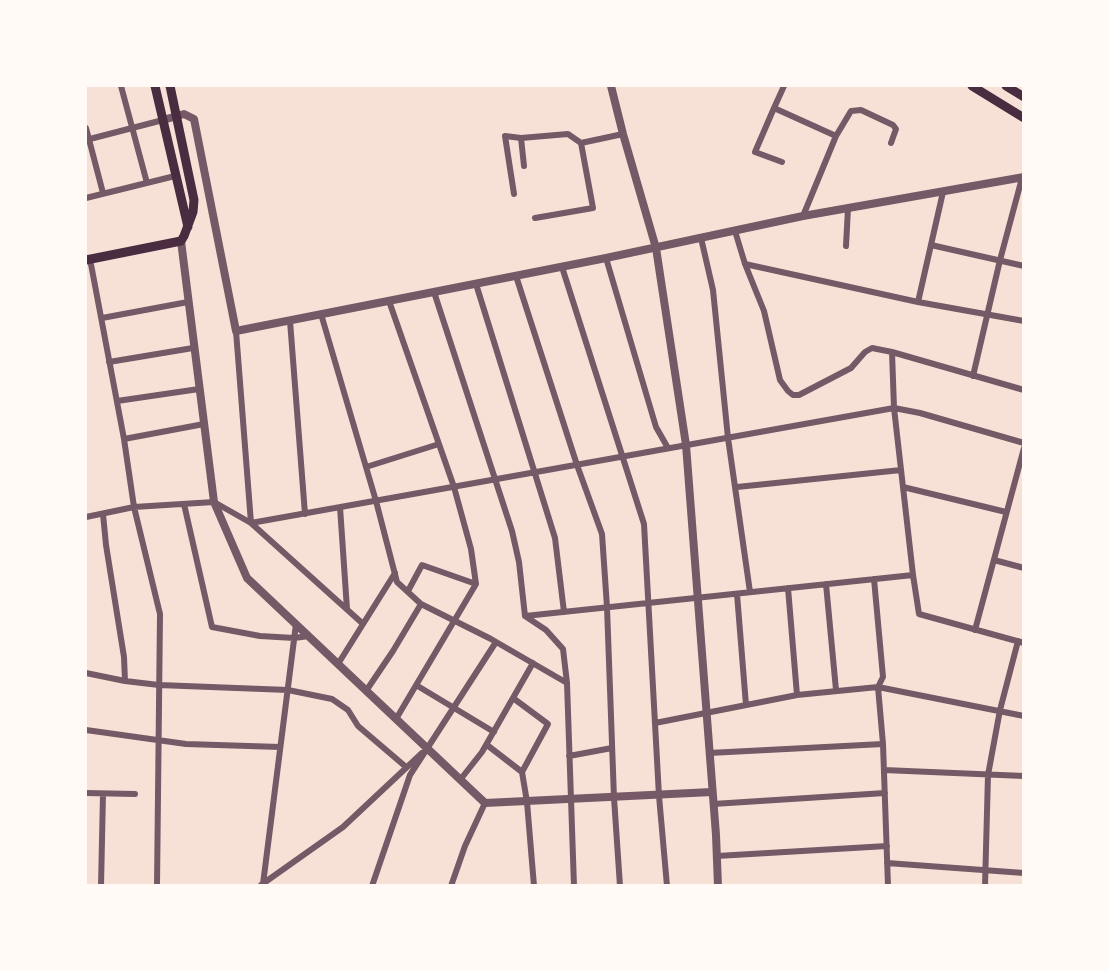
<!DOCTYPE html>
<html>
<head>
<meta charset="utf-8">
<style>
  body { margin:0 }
  #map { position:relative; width:1109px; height:971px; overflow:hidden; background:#f7e1d7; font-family:"Fira Sans",sans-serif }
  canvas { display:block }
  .frame { position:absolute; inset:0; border:87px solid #fffaf5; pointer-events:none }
</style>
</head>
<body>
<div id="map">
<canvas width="1109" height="971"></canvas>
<div class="frame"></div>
</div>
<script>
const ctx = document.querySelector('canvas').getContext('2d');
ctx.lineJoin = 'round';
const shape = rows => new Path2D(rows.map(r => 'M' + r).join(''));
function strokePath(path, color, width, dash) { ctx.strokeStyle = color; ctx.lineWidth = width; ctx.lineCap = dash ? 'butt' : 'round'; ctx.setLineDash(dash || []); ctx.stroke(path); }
const minor = shape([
  [121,86,147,183],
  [774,108,784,86],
  [86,128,103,193],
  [521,138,524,166],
  [86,140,163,120],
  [782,162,755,152,774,108,836,136],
  [514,194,505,136,521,138,568,134,581,143],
  [86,198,175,176],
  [803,216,836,136,851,111,861,110,893,125,896,129,891,143],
  [535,218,593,208,581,143,623,134],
  [735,231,745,264,764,311,780,380,788,391,793,395,799,395,851,368,865,352,872,348,892,352,1024,390],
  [701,238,713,290,728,438,750,592],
  [931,245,1024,266],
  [846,246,848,208],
  [606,258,656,427,668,448],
  [90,259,124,439,134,507,160,614,157,886],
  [745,264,918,302,1024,321],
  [562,267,644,524,659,796,667,886],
  [516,276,577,465,602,534,607,607,614,798,620,886],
  [476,284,555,538,564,612],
  [434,292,512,531,519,562,525,616,546,630,563,649,567,683,574,886],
  [389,301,454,487,471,549,476,584,396,719],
  [918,302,943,192],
  [321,314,376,501,397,582,421,604,491,639,567,683],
  [102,318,188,302],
  [290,321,305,514],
  [236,331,251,523,894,408,920,413,1024,443],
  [892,352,894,408,913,575,919,614,1024,643],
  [109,362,193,348],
  [973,376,1000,260,1022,178],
  [117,401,199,389],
  [124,439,204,424],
  [366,467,439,444],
  [737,487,901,470],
  [903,487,1006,512],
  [184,504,212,627,260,636,294,638,309,636],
  [340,507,347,609],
  [103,514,106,545,124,657,125,681],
  [86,517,134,507,214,502,251,523,362,623],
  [994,560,1024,568],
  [874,579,883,677,878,687,883,744,888,886],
  [826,584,836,690],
  [788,588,797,695],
  [408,591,422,565,476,584],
  [737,594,746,705],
  [525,616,913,575],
  [975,630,1024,448],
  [338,664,395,573],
  [86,673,125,681,159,685,288,690,332,699,348,710,358,726,406,767],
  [416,685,494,732],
  [366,691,393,651,421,604],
  [655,723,797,695,878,687,1024,716],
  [86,730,186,744,280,747],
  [487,745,522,772,548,724,513,698],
  [709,753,883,744],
  [569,756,612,748],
  [884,770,1024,776],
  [522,772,527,802,534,886],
  [460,780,482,752,533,663],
  [86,793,135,794],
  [713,804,885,793],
  [717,856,887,846],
  [887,863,1024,873],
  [263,884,296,624],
  [261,885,343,827,422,753],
  [101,886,103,794],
  [372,886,410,775,496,642],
  [451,886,465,846,485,803],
  [985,886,988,775,1000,710,1018,641]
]);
const tertiary = shape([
  [611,86,623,134,656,248,686,445,716,835,718,886],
  [163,120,184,114,194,119,236,331,606,258,803,216,1024,177],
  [181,241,214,502,247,578,485,803,712,792]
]);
const secondary = shape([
  [155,86,188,227],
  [972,86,1024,118],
  [1006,86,1024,97],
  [86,260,181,241,184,236,193,212,194,200,170,86]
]);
strokePath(minor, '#755966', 6);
strokePath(tertiary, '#755966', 8);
strokePath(secondary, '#4a2c40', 9);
</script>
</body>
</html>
